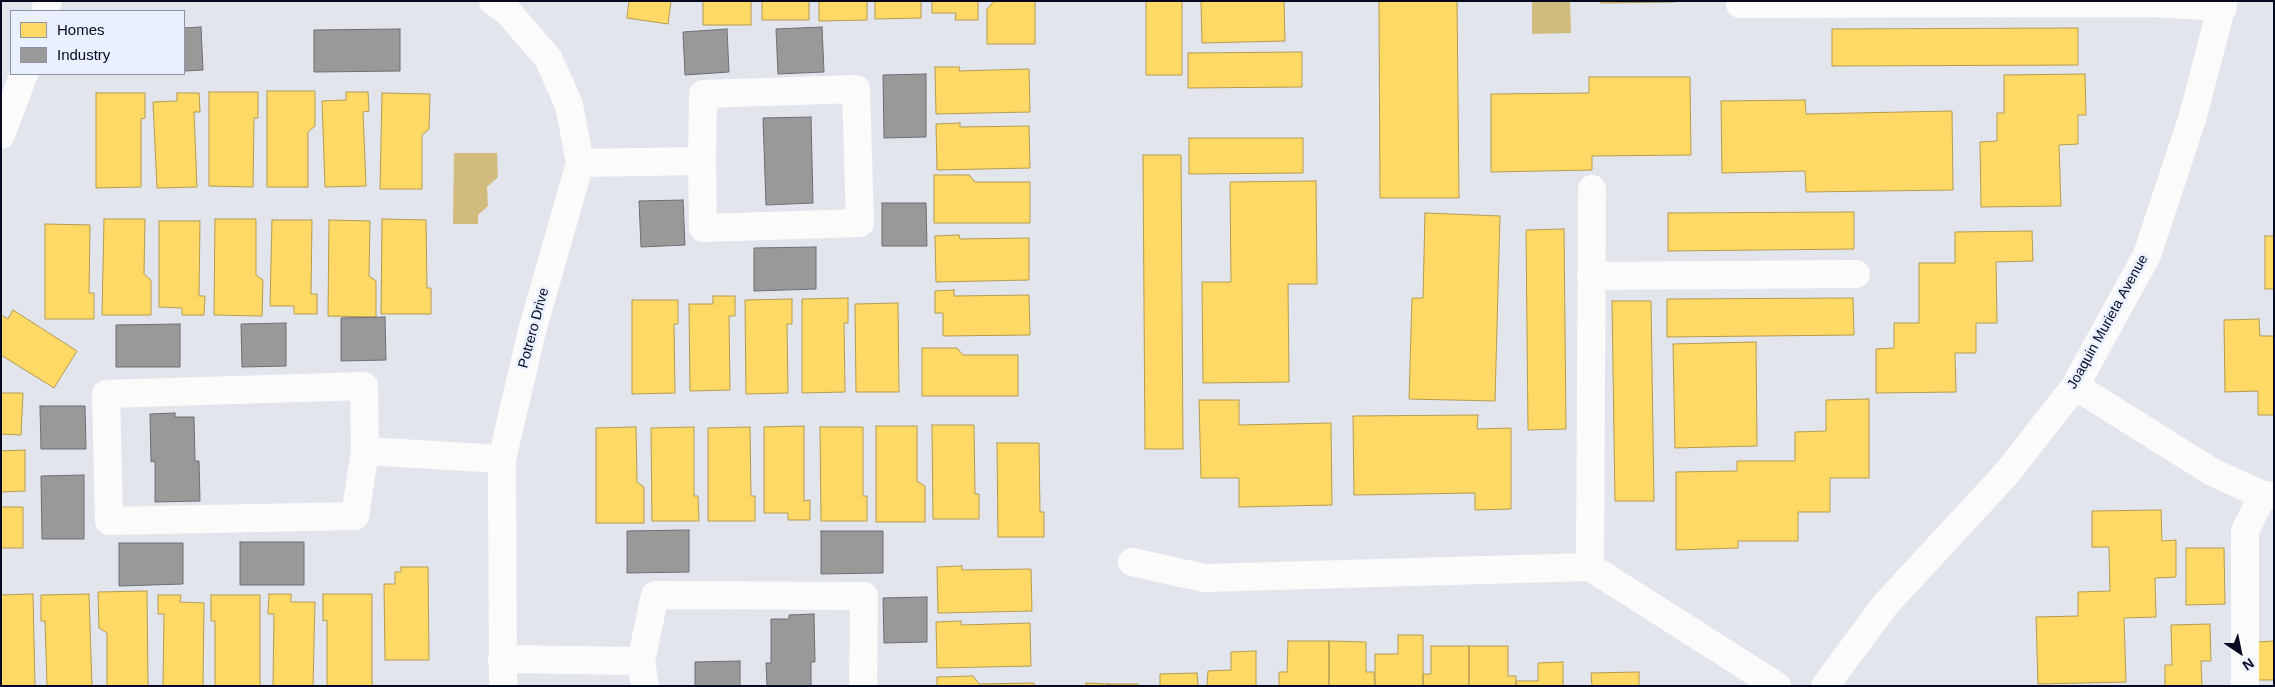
<!DOCTYPE html>
<html>
<head>
<meta charset="utf-8">
<style>
  body { margin:0 }
  #map { position:relative; width:2275px; height:687px; overflow:hidden; background:#e2e5ec; font-family:Arial,sans-serif }
  canvas { display:block }
  .frame { position:absolute; inset:0; border:2px solid #050922; pointer-events:none }
  .legend { position:absolute; left:10px; top:10px; width:175px; height:65px; box-sizing:border-box; background:#eaf0ff; border:1px solid #8e94a7; margin:0; padding:6px 9px; list-style:none; font-size:15px; color:#050922 }
  .legend li { display:flex; align-items:center; gap:10px; height:25px }
  .legend b { width:25px; border:1px solid #8e94a7 }
  .north { position:absolute; left:2215px; top:627px; width:50px; height:50px; -webkit-text-stroke:4px #eaf0ff; paint-order:stroke; rotate:146deg; font-size:14px; font-weight:700; line-height:20px; text-align:center; color:#050922 }
  .north::after { content:''; display:block; margin:auto; width:18px; height:22px; background:#050922; clip-path:polygon(50% 0,100% 100%,50% 72%,0 100%) }
</style>
</head>
<body>
<div id="map">
<canvas width="2275" height="687"></canvas>
<div class="frame"></div>
<ul class="legend">
<li><b style="height:14px;background:#ffd966"></b>Homes</li>
<li><b style="height:14px;background:#999"></b>Industry</li>
</ul>
<div class="north">N</div>
</div>
<script>
const ctx = document.querySelector('canvas').getContext('2d');
ctx.lineJoin = 'round';
function fill(path, color) { ctx.fillStyle = color; ctx.fill(path, 'evenodd'); }
const shape = rows => new Path2D(rows.map(r => 'M' + r).join(''));
function strokePath(path, color, width, dash) { ctx.strokeStyle = color; ctx.lineWidth = width; ctx.lineCap = dash ? 'butt' : 'round'; ctx.setLineDash(dash || []); ctx.stroke(path); }
function label(font, color, halo, rows, align = 'center') {
  ctx.font = font + ' Arial,sans-serif'; ctx.lineWidth = 5; ctx.setLineDash([]); ctx.textBaseline = 'middle'; ctx.strokeStyle = halo; ctx.fillStyle = color; for (const [text, x, y, turn = 0] of rows) {
    ctx.save(); ctx.translate(x, y); ctx.rotate((+turn || 0) * Math.PI / 180); ctx.textAlign = isNaN(turn) ? turn : align; if (halo) ctx.strokeText(text, 0, 0); ctx.fillText(text, 0, 0); ctx.restore();
  }
}
const water = shape([
  [1532,1,1570,1,1571,33,1532,34],
  [454,153,497,153,498,177,487,187,488,206,478,215,478,224,453,224]
]);
const homes = shape([
  [629,1,671,1,668,24,627,18,629,1],
  [703,1,751,1,751,25,703,25,703,1],
  [762,1,809,1,809,20,762,20,762,1],
  [819,1,867,1,867,20,819,21,819,1],
  [875,1,921,1,921,18,875,19,875,1],
  [932,1,978,1,978,20,955,20,956,13,932,13,932,1],
  [994,1,1035,1,1035,44,987,44,987,9,994,1],
  [1146,1,1182,1,1182,75,1146,75,1146,1],
  [1201,1,1284,1,1285,41,1202,43,1201,1],
  [1379,1,1457,1,1459,198,1380,198,1379,1],
  [1601,1,1675,1,1675,2,1601,3,1601,1],
  [2078,28,2078,65,1832,66,1832,29,2078,28],
  [1302,52,1302,87,1188,88,1188,53,1302,52],
  [935,67,960,67,959,71,1029,69,1030,112,936,114,935,67],
  [2085,74,2086,115,2078,115,2078,144,2059,145,2061,206,1981,207,1980,142,1997,141,1997,113,2004,113,2004,75,2085,74],
  [1589,77,1690,77,1691,155,1592,156,1592,170,1491,172,1491,94,1589,93,1589,77],
  [267,91,315,91,315,126,308,132,308,187,267,187,267,91],
  [209,92,258,92,258,118,254,118,253,187,209,186,209,92],
  [346,92,368,92,369,111,363,112,366,186,325,187,322,101,346,100,346,92],
  [96,93,145,93,145,118,141,119,141,187,96,188,96,93],
  [177,93,199,93,200,112,194,112,197,187,157,188,153,102,177,101,177,93],
  [382,93,430,94,429,129,422,135,422,189,380,189,382,93],
  [1805,100,1806,114,1952,111,1953,190,1806,192,1805,171,1722,173,1721,101,1805,100],
  [960,123,960,127,1029,126,1030,168,937,170,936,124,960,123],
  [1189,138,1303,138,1303,173,1189,174,1189,138],
  [1143,155,1181,155,1183,449,1145,449,1143,155],
  [934,175,969,175,975,182,1030,182,1030,223,934,223,934,175],
  [1316,181,1317,284,1288,284,1289,382,1203,383,1202,282,1231,282,1230,182,1316,181],
  [1854,212,1854,249,1668,251,1668,213,1854,212],
  [1425,213,1500,216,1495,401,1409,399,1412,298,1423,298,1425,213],
  [104,219,145,219,144,274,151,280,151,315,102,315,104,219],
  [215,219,256,219,256,275,263,280,262,316,214,315,215,219],
  [382,219,426,220,427,288,431,288,431,314,381,314,382,219],
  [272,220,312,220,311,294,317,294,317,314,294,314,294,306,270,306,272,220],
  [329,220,370,221,369,276,376,281,376,317,328,316,329,220],
  [159,221,200,221,199,296,205,296,204,315,182,315,182,308,159,307,159,221],
  [45,224,90,225,89,293,94,293,94,319,45,319,45,224],
  [1564,229,1566,429,1528,430,1526,230,1564,229],
  [2032,231,2033,261,1996,262,1997,323,1976,323,1976,353,1955,353,1956,392,1876,393,1876,349,1894,348,1894,323,1919,323,1919,263,1955,263,1955,232,2032,231],
  [959,235,960,239,1029,238,1029,280,936,282,935,236,959,235],
  [2265,236,2274,236,2274,289,2265,289,2265,236],
  [954,290,954,296,1029,295,1030,335,943,336,943,313,935,313,935,291,954,290],
  [713,296,735,296,735,316,729,316,730,390,690,391,689,304,713,304,713,296],
  [848,298,848,323,844,323,845,392,802,393,802,299,848,298],
  [1853,298,1854,335,1667,337,1667,299,1853,298],
  [792,299,792,324,787,324,788,393,746,394,745,300,792,299],
  [632,300,678,300,678,324,674,324,675,393,632,394,632,300],
  [1612,301,1651,301,1654,501,1615,501,1612,301],
  [898,303,899,392,856,392,855,304,898,303],
  [13,310,77,351,54,388,1,355,1,315,8,319,13,310],
  [2259,319,2260,336,2274,336,2274,415,2258,415,2258,391,2225,392,2224,320,2259,319],
  [1756,342,1757,446,1675,448,1673,344,1756,342],
  [922,348,957,348,963,355,1018,355,1018,396,922,396,922,348],
  [1,393,23,393,21,435,1,434,1,393],
  [1869,399,1869,478,1830,478,1830,512,1798,512,1798,541,1738,541,1738,548,1676,550,1676,472,1737,471,1737,461,1795,461,1795,432,1826,431,1826,400,1869,399],
  [1199,400,1239,400,1239,425,1331,423,1332,505,1239,507,1239,478,1201,478,1199,400],
  [1478,415,1477,429,1511,428,1511,509,1475,510,1475,493,1354,495,1353,416,1478,415],
  [932,425,974,425,975,494,979,494,979,519,933,519,932,425],
  [804,426,804,501,810,500,810,520,788,520,788,513,764,513,764,427,804,426],
  [876,426,917,426,917,481,925,486,925,522,876,522,876,426],
  [636,427,637,482,644,487,644,523,596,523,596,428,636,427],
  [694,427,694,496,698,496,699,521,652,521,651,428,694,427],
  [750,427,751,496,755,496,755,521,708,521,708,428,750,427],
  [820,427,863,427,863,496,867,496,867,521,821,521,820,427],
  [997,443,1039,443,1040,512,1044,512,1044,537,998,537,997,443],
  [25,450,25,491,1,492,1,451,25,450],
  [1,507,23,507,23,548,1,548,1,507],
  [2161,510,2162,541,2176,540,2176,577,2155,578,2156,617,2124,618,2126,682,2038,684,2036,617,2078,616,2078,592,2110,591,2109,547,2092,547,2092,511,2161,510],
  [2186,548,2224,548,2225,604,2186,605,2186,548],
  [962,566,962,570,1031,569,1032,611,938,613,937,567,962,566],
  [401,567,428,567,429,660,385,660,384,584,395,584,395,572,401,572,401,567],
  [147,591,148,686,107,686,107,633,99,628,98,592,147,591],
  [33,594,35,686,1,686,1,595,33,594],
  [89,594,92,686,47,686,45,621,41,621,41,595,89,594],
  [269,594,291,594,291,602,315,602,313,686,273,686,274,614,268,614,269,594],
  [323,594,372,594,372,686,327,686,327,620,323,621,323,594],
  [158,595,181,595,180,602,204,603,203,686,163,686,164,614,158,614,158,595],
  [211,595,260,595,260,686,215,686,215,621,211,621,211,595],
  [961,621,961,625,1030,623,1031,666,937,668,936,622,961,621],
  [2210,624,2211,661,2201,661,2202,686,2165,686,2165,665,2172,665,2171,625,2210,624],
  [1398,635,1423,635,1423,686,1375,686,1375,654,1398,654,1398,635],
  [1288,641,1329,641,1329,686,1279,686,1279,672,1287,672,1288,641],
  [1329,641,1366,642,1366,672,1374,672,1375,686,1329,686,1329,641],
  [2274,641,2274,680,2258,680,2257,642,2274,641],
  [1431,646,1469,646,1469,686,1423,686,1423,674,1431,674,1431,646],
  [1469,646,1508,646,1508,676,1516,676,1516,686,1469,686,1469,646],
  [1256,651,1256,686,1207,686,1208,671,1231,670,1231,652,1256,651],
  [1563,662,1563,686,1516,686,1516,681,1538,681,1538,663,1563,662],
  [1639,672,1639,686,1592,686,1591,673,1639,672],
  [1197,673,1198,686,1160,686,1160,674,1197,673],
  [973,676,979,684,1034,683,1034,686,937,686,937,677,973,676],
  [1086,683,1109,684,1109,686,1086,686,1086,683],
  [1109,684,1138,684,1138,686,1109,686,1109,684]
]);
const industry = shape([
  [201,27,203,70,184,71,184,28,201,27],
  [822,27,824,72,778,74,776,29,822,27],
  [400,29,400,71,314,72,314,30,400,29],
  [727,29,729,72,685,75,683,32,727,29],
  [926,74,926,137,884,138,883,75,926,74],
  [811,117,813,203,766,205,763,118,811,117],
  [683,200,685,245,641,247,639,201,683,200],
  [882,203,926,203,927,246,882,246,882,203],
  [816,247,816,289,754,291,754,248,816,247],
  [385,317,386,360,341,361,341,318,385,317],
  [286,323,286,366,242,367,241,324,286,323],
  [180,324,180,367,116,367,116,325,180,324],
  [40,406,85,406,86,449,41,449,40,406],
  [175,413,175,417,194,417,195,461,199,461,200,501,155,502,155,461,151,462,150,414,175,413],
  [84,475,84,539,42,539,41,476,84,475],
  [689,530,689,572,627,573,627,531,689,530],
  [821,531,883,531,883,573,821,574,821,531],
  [240,542,304,542,304,585,240,585,240,542],
  [119,543,183,543,183,584,119,586,119,543],
  [927,597,927,642,884,643,883,598,927,597],
  [814,614,815,662,811,662,811,686,767,686,766,663,771,663,771,619,789,619,789,615,814,614],
  [740,661,740,686,695,686,695,662,740,661]
]);
const minor = shape([
  [493,1,507,11,548,58,569,105,580,163,532,331,502,459,503,686],
  [1740,4,2149,3,2223,7],
  [45,11,48,1],
  [1,135,24,74],
  [580,163,702,161,703,228,860,223,856,89,703,94,702,161],
  [1591,276,1856,274],
  [2075,386,2212,472,2263,495,2274,496],
  [365,451,355,516,109,521,106,394,364,386,365,451,502,459],
  [1132,562,1204,578,1590,567,1777,686],
  [1590,567,1592,189],
  [502,659,641,661],
  [645,686,641,661,655,595,864,596,863,686],
  [1825,686,1885,605,2007,473,2075,386,2147,255,2193,116,2223,1],
  [2245,686,2245,531,2263,495]
]);
const streetNames = [
  ["Joaquin Murieta Avenue",2108,322,-61],
  ["Potrero Drive",534,328,-75]
];
fill(water, '#d2bc7d');
fill(homes, '#ffd966');
strokePath(homes, '#b49b52', 1);
fill(industry, '#999');
strokePath(industry, '#6d6e75', 1);
strokePath(minor, '#fbfbfc', 28);
label('14px', '#050922', '#eaf0ff', streetNames);
</script>
</body>
</html>
